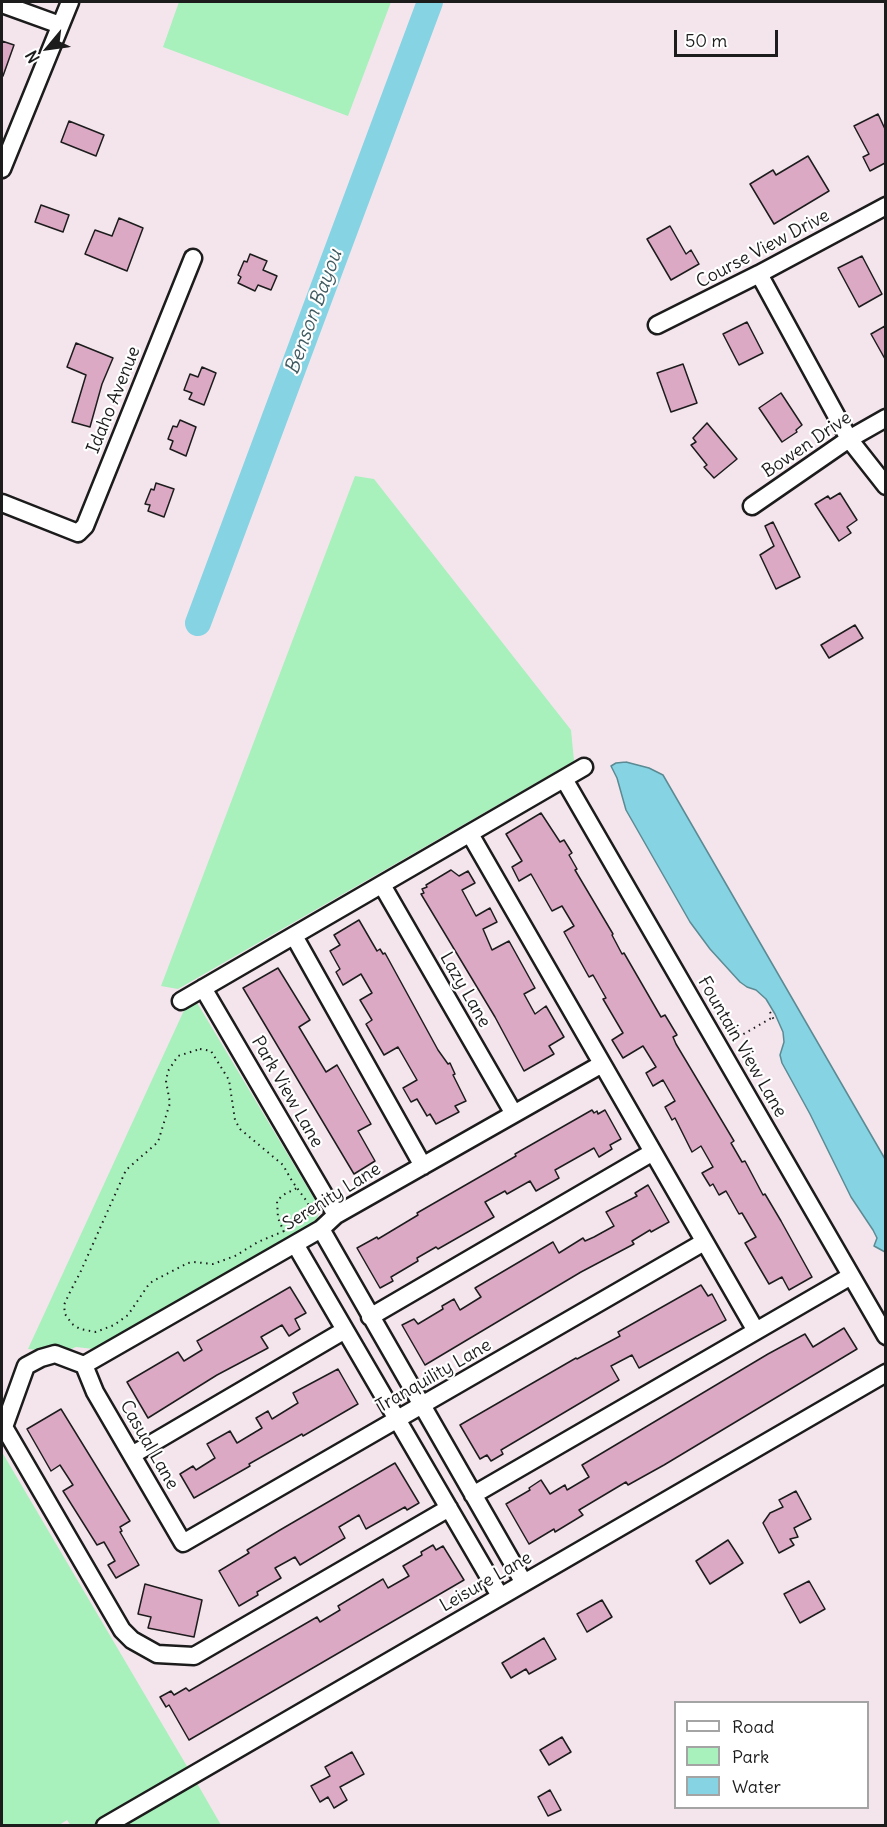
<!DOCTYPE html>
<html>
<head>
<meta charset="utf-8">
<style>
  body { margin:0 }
  #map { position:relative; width:887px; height:1827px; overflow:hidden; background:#f4e5ed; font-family:Delius,sans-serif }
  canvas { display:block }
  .frame { position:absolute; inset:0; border:3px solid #1c1c1c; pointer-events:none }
  .legend { position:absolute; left:674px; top:1701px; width:195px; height:108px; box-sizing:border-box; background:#fff; border:2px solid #a4a4a4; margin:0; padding:8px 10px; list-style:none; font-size:18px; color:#1c1c1c }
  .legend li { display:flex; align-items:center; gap:12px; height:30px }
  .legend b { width:30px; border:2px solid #a4a4a4 }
  .north { position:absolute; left:18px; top:18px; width:60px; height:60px; -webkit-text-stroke:4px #fff; paint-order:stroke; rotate:241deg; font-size:16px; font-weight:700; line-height:24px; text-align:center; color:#1c1c1c }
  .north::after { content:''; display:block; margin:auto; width:21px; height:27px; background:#1c1c1c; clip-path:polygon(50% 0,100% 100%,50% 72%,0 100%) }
  .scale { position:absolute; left:674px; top:30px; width:104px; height:27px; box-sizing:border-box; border:3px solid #1c1c1c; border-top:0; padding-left:8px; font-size:18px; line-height:21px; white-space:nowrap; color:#1c1c1c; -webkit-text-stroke:4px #fff; paint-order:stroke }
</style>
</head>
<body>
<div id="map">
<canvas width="887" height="1827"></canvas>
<div class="frame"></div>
<ul class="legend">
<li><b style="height:8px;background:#fff"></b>Road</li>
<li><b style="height:16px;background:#a8f0bc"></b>Park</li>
<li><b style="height:16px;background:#85d3e3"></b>Water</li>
</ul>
<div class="north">N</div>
<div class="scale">50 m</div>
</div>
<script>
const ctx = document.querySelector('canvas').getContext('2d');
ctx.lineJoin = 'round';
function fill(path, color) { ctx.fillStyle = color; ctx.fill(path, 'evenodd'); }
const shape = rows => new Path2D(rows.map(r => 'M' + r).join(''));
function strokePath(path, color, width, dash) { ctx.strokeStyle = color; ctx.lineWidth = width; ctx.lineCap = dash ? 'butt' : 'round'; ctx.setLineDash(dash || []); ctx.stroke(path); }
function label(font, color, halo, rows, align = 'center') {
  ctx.font = font + ' Delius,sans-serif'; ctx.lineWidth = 4.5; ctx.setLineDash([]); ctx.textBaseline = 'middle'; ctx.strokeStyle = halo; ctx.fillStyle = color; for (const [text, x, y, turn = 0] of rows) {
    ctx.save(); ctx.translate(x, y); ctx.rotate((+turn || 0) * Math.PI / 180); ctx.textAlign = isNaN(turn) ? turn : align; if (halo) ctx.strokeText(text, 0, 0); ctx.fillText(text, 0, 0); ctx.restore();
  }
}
const green = shape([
  [179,2,391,2,348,116,163,47],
  [355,476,374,479,571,730,574,761,178,989,161,986],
  [196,1001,318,1205,319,1213,317,1218,312,1223,103,1346,94,1349,76,1347,66,1351,59,1352,28,1349,186,1006],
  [2,1452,198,1785,221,1825,71,1826,67,1820,59,1825,2,1825]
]);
const water = shape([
  [626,762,649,768,663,775,885,1159,885,1252,874,1246,877,1238,873,1230,851,1197,810,1114,782,1063,780,1055,784,1042,783,1032,775,1014,766,999,756,990,747,987,740,982,710,949,690,922,626,810,617,778,611,766,616,763,626,762]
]);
const river = shape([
  [198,623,430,2]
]);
const building = shape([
  [2,41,14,45,3,76,2,76,2,41],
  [878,114,885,129,885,163,870,171,863,157,869,154,854,126,878,114],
  [69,121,104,135,96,156,61,142,69,121],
  [808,156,829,191,774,224,750,184,773,170,776,175,808,156],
  [41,205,69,215,63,232,35,222,41,205],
  [119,218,143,228,127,271,85,254,95,230,112,236,119,218],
  [670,226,686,254,691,250,699,264,671,280,647,239,670,226],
  [250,254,267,261,263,270,277,276,271,290,258,285,255,291,238,283,241,277,238,275,244,261,247,262,250,254],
  [862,256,882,294,859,307,838,268,862,256],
  [747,322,763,353,739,365,723,334,747,322],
  [885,326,885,359,871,334,885,326],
  [76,343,113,358,102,384,90,427,72,422,86,375,67,367,76,343],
  [683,364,697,403,671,412,657,373,683,364],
  [202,367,216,373,204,405,189,399,192,393,184,390,190,374,198,377,202,367],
  [781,393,802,425,796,430,797,432,782,442,759,408,781,393],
  [180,420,196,427,186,456,170,449,173,441,168,439,173,426,177,427,180,420],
  [707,423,737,459,714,478,704,467,707,465,691,445,696,442,693,438,707,423],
  [156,483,174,489,164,517,148,511,150,505,145,504,151,489,154,490,156,483],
  [840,493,857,520,847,527,851,533,839,541,815,504,828,496,830,499,840,493],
  [773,522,800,577,776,589,760,555,774,546,765,526,773,522],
  [855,625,863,638,829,658,821,645,855,625],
  [541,813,560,842,564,840,572,853,569,855,577,869,575,870,613,934,612,935,622,954,624,953,661,1017,665,1015,677,1035,673,1037,676,1044,734,1141,731,1143,742,1162,745,1161,763,1195,765,1194,781,1221,812,1277,789,1290,782,1277,769,1284,745,1243,756,1237,742,1213,739,1214,726,1191,719,1195,713,1184,710,1186,702,1173,713,1167,701,1146,692,1152,675,1118,672,1120,665,1107,675,1101,663,1080,653,1086,646,1073,656,1067,643,1046,623,1058,612,1040,623,1033,603,999,606,998,593,975,589,977,564,932,574,926,562,906,552,911,531,874,519,881,512,867,522,861,506,834,541,813],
  [451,870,459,876,468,871,475,883,462,890,476,916,490,908,497,922,483,929,492,950,509,941,535,988,524,994,535,1014,546,1006,564,1037,549,1046,554,1054,524,1071,495,1017,421,894,424,893,422,889,427,887,426,885,451,870],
  [359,920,377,951,380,949,383,954,385,953,438,1050,448,1064,450,1063,455,1074,453,1075,466,1101,455,1106,459,1112,436,1124,430,1114,427,1116,417,1099,411,1102,403,1088,417,1080,398,1047,384,1055,366,1024,372,1020,360,1000,372,993,361,974,343,985,336,972,340,969,330,951,340,945,334,935,359,920],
  [278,968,310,1020,299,1027,326,1072,337,1065,371,1124,358,1131,375,1161,354,1174,243,988,278,968],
  [592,1110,594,1113,597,1111,598,1114,605,1110,621,1139,610,1145,612,1149,599,1157,594,1148,555,1170,559,1178,536,1191,530,1181,507,1194,505,1191,485,1202,494,1217,438,1249,436,1247,417,1258,418,1261,391,1277,393,1281,380,1288,357,1248,377,1237,378,1239,418,1215,417,1213,516,1156,515,1154,592,1110],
  [648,1185,669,1222,651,1232,650,1230,632,1241,634,1244,581,1272,425,1365,402,1325,414,1319,418,1324,443,1309,442,1306,454,1299,460,1310,481,1297,475,1288,553,1242,559,1253,583,1238,585,1241,594,1237,614,1226,606,1212,637,1196,635,1193,648,1185],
  [701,1285,708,1296,712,1294,726,1320,639,1368,632,1355,611,1366,619,1380,501,1450,503,1454,491,1461,487,1455,480,1459,460,1425,576,1358,577,1359,620,1336,618,1332,701,1285],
  [290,1287,306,1313,295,1319,300,1329,289,1336,282,1325,261,1337,268,1348,217,1375,148,1418,127,1382,178,1352,184,1361,202,1350,197,1341,290,1287],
  [844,1328,857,1349,664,1465,628,1485,626,1482,579,1510,583,1515,555,1532,554,1529,529,1544,506,1504,530,1490,529,1488,541,1480,550,1494,565,1485,567,1490,589,1477,582,1465,768,1354,805,1334,813,1347,844,1328],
  [338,1369,358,1404,303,1436,302,1434,249,1464,250,1466,194,1498,180,1474,193,1466,196,1470,215,1458,207,1444,230,1431,237,1443,262,1428,256,1418,268,1411,272,1419,298,1403,293,1393,338,1369],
  [61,1409,130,1521,120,1527,122,1531,120,1532,139,1565,116,1578,108,1565,115,1561,104,1542,97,1545,63,1491,73,1485,60,1465,51,1471,27,1429,61,1409],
  [395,1463,419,1503,407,1510,405,1507,366,1529,359,1515,339,1527,345,1538,300,1565,295,1557,275,1568,281,1578,257,1592,258,1595,239,1606,219,1571,249,1553,247,1550,280,1530,395,1463],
  [796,1491,811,1519,794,1528,798,1537,790,1539,794,1545,779,1553,763,1523,770,1513,783,1507,779,1500,796,1491],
  [728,1540,743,1563,710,1584,696,1561,728,1540],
  [433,1545,436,1550,443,1546,464,1580,189,1740,169,1705,166,1707,160,1697,171,1691,174,1695,186,1688,189,1691,317,1617,320,1622,340,1610,338,1606,383,1579,388,1588,409,1576,403,1566,422,1555,421,1552,433,1545],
  [809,1581,825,1609,800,1623,784,1594,809,1581],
  [145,1584,202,1600,194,1637,148,1628,151,1617,138,1614,145,1584],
  [602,1600,612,1617,587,1632,577,1614,602,1600],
  [544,1638,556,1659,529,1674,526,1669,511,1678,502,1663,544,1638],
  [562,1737,571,1752,549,1765,540,1750,562,1737],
  [352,1752,364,1774,340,1787,347,1800,334,1808,328,1797,320,1802,311,1786,330,1776,325,1767,352,1752],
  [550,1790,561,1810,548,1816,538,1797,550,1790]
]);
const path = shape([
  [770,1012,775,1022],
  [733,1040,773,1017],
  [200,1049,211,1051,229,1080,235,1120,240,1129,283,1165,292,1181,308,1203,310,1213,296,1226,258,1242,235,1256,213,1264,194,1262,188,1263,153,1281,149,1284,128,1315,114,1325,96,1332,80,1329,72,1324,65,1314,64,1305,69,1294,80,1273,126,1170,158,1142,170,1103,166,1081,168,1071,178,1056,200,1049],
  [284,1232,278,1218,277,1201,283,1195,297,1188]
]);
const minor = shape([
  [2,4,60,25],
  [2,169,70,2],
  [759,274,849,439,886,486],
  [657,325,759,274,886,206],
  [2,503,78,533,85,526,193,258],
  [752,506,849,439,886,418],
  [564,779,886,1336],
  [470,834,756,1331],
  [382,885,514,1114],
  [294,936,423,1166],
  [203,988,336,1215],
  [181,1001,584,767],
  [321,1229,524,1583],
  [295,1244,500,1596],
  [370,1317,653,1152],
  [84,1365,95,1392,183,1543,704,1242],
  [84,1365,55,1354,41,1358,26,1366,4,1427,122,1630,132,1640,157,1654,194,1656,449,1508],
  [84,1365,321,1229,336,1215,602,1064],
  [132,1455,345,1330],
  [473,1495,851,1276],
  [105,1826,886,1373]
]);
const streetNames = [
  ["Course View Drive",763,249,-28],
  ["Idaho Avenue",114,400,-68],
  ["Bowen Drive",807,445,-34],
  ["Lazy Lane",465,990,60],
  ["Fountain View Lane",742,1047,60],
  ["Park View Lane",287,1092,60],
  ["Serenity Lane",332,1197,-32],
  ["Tranquility Lane",434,1376,-30],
  ["Casual Lane",149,1445,60],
  ["Leisure Lane",486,1582,-30]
];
const waterNames = [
  ["Benson Bayou",314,312,-70]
];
fill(green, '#a8f0bc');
fill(water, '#85d3e3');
strokePath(water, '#5b8a93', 1.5);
strokePath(river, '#85d3e3', 26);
fill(building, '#dca9c4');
strokePath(building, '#1c1c1c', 1.5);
strokePath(minor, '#1c1c1c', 21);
strokePath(path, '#1c1c1c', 2, [1.5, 4.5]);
strokePath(minor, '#fff', 16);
label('18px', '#1c1c1c', '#fff', streetNames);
label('italic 20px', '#415c62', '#fff', waterNames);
</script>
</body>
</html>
